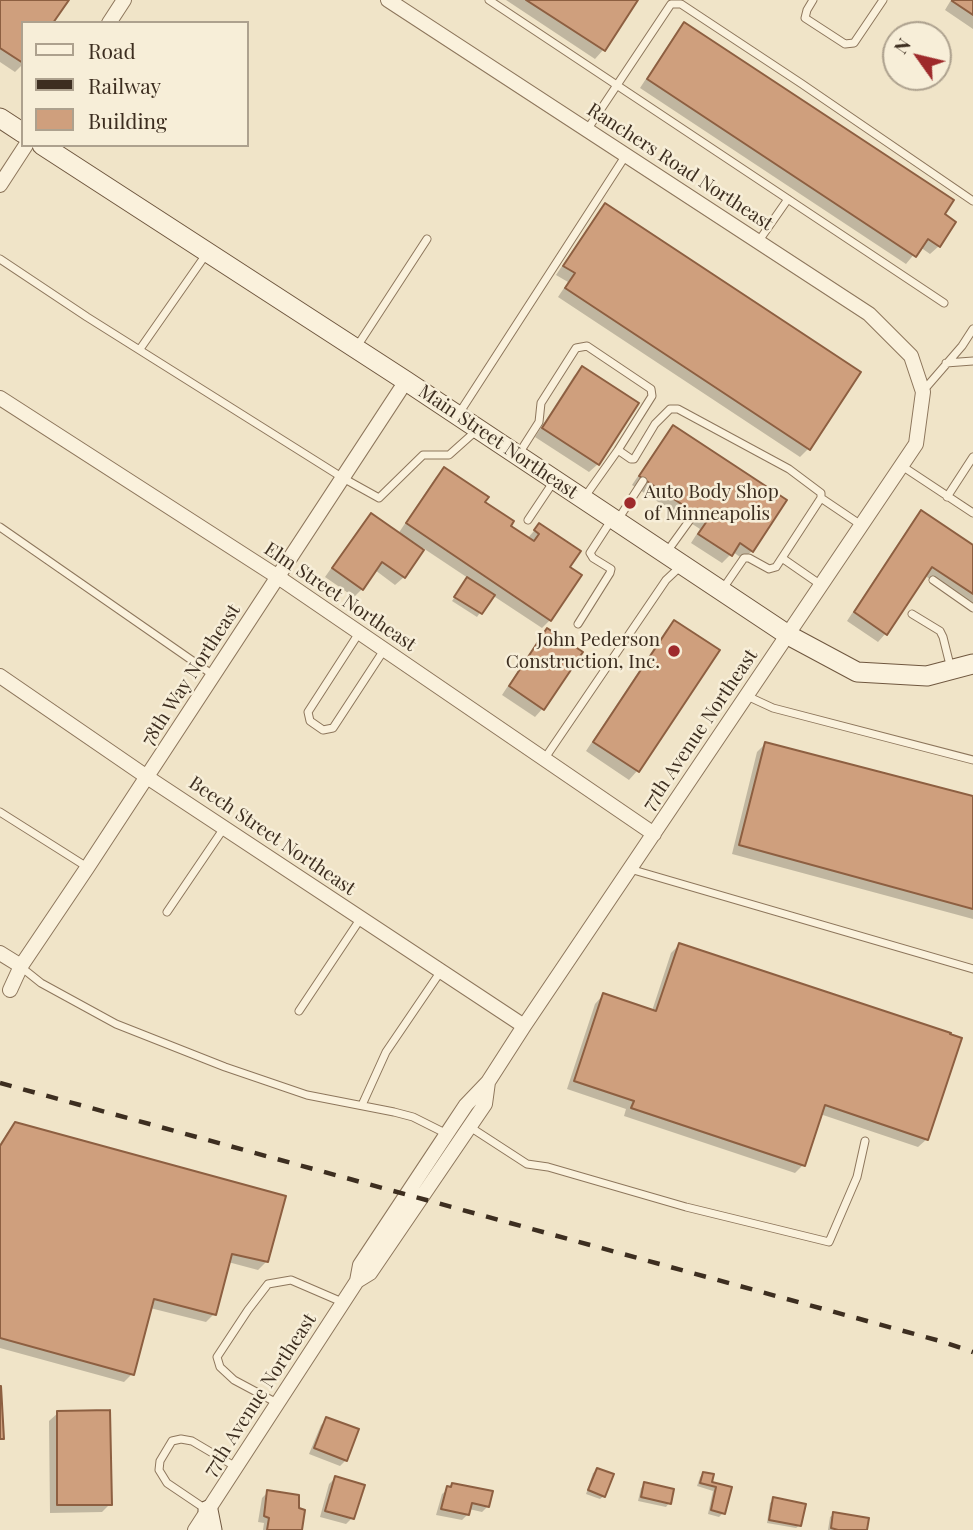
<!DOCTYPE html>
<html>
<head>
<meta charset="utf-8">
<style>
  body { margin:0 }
  #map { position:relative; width:973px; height:1530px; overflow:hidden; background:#f0e4c8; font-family:"Playfair Display",serif }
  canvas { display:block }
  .legend { position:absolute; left:21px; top:21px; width:228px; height:126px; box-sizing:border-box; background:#f7eed8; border:2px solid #ada18e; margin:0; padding:9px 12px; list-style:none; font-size:21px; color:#3d2e20 }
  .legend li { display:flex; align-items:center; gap:14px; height:35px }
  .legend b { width:35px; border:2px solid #ada18e }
  .north { position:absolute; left:882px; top:21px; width:70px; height:70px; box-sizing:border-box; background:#f7eed8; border:2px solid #ada18e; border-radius:50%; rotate:304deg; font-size:19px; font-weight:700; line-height:28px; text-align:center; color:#3d2e20 }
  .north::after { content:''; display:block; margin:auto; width:24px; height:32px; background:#9e2a2b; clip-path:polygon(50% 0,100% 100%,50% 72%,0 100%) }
</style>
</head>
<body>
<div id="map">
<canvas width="973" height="1530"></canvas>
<ul class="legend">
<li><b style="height:9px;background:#faf1dc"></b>Road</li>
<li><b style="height:9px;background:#3d2e20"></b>Railway</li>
<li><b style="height:19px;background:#cf9f7d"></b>Building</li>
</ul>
<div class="north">N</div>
</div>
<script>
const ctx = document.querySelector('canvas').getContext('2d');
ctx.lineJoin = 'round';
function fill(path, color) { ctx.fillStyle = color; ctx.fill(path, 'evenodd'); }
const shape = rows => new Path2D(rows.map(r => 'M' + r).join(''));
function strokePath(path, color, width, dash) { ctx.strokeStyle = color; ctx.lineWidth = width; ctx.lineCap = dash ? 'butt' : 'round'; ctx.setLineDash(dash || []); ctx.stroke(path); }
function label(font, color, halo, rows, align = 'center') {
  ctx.font = font + ' "Playfair Display",serif'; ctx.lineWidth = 5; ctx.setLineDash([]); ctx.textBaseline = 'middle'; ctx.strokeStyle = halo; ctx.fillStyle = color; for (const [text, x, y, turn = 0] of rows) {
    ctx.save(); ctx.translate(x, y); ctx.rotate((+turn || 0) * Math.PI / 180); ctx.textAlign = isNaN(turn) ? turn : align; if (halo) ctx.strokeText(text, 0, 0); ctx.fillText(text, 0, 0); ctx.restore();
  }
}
const shadow = shape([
  [0,0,66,0,23,23,23,64,15,72,0,62],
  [506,0,636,0,603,50,595,59],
  [951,0,973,0,973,29,945,10],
  [685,25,942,215,939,246,930,254,920,247,906,264,640,88,676,33],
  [605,206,808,449,800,457,558,297,568,282,556,275,597,214],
  [582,368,598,464,589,472,535,437,574,376],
  [673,427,752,551,743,559,733,552,722,563,691,543,700,529,632,485,665,436],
  [444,469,508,526,527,539,539,525,568,567,550,620,542,628,492,595,477,617,452,601,468,578,423,548,404,577,395,585,375,570,362,589,354,597,325,577,363,523,371,515,398,534,436,477],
  [921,512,973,547,973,608,924,575,886,633,878,642,847,621,913,521],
  [675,622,717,651,637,771,629,780,586,751,666,630],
  [547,631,543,708,535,717,502,695,539,639],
  [765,744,973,798,973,919,732,854,757,752],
  [679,945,927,1139,918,1147,820,1114,803,1165,795,1173,624,1116,626,1109,567,1089,595,1004,603,995,652,1011,671,953],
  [15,1124,267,1261,258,1270,228,1262,214,1314,206,1322,150,1308,132,1374,124,1382,0,1348,0,1144,7,1133],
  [58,1413,110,1504,102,1512,50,1513,49,1421],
  [327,1419,346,1460,340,1466,309,1454,321,1425],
  [597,1470,604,1496,600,1499,586,1494,593,1473],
  [704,1473,710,1483,730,1488,723,1513,719,1517,708,1514,713,1491,697,1486,700,1477],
  [335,1478,352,1518,346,1524,320,1517,329,1484],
  [645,1484,669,1503,666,1507,638,1501,641,1488],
  [453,1485,488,1506,482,1512,469,1509,468,1514,462,1520,436,1515,442,1494],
  [268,1492,300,1530,263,1530,264,1523,258,1522,262,1498],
  [774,1499,800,1525,796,1528,767,1523,770,1503],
  [834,1514,865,1530,828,1530,830,1517]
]);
const building = shape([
  [0,0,69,0,53,23,23,23,23,63,0,48,0,0],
  [526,0,638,0,605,51,526,0],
  [952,0,973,0,973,15,952,1,952,0],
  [684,22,954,200,945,214,956,222,940,247,928,239,916,257,647,79,684,22],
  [605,203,861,372,810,450,565,288,575,273,563,266,605,203],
  [582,366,639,403,599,465,542,428,582,366],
  [673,425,787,500,753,552,740,543,732,556,698,534,707,521,639,476,673,425],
  [444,467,489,497,485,502,514,521,511,526,534,541,539,534,534,530,539,523,581,551,570,567,582,575,551,621,406,523,444,467],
  [921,510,973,545,973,594,932,567,887,635,854,612,921,510],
  [371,513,424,550,405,578,382,562,363,590,332,568,371,513],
  [467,577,495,595,482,614,454,597,467,577],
  [674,620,720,650,639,772,593,742,674,620],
  [547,628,583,652,544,710,509,686,547,628],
  [765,742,973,796,973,909,739,845,765,742],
  [679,943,951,1033,950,1034,962,1038,928,1140,825,1105,805,1166,631,1108,634,1101,574,1081,603,993,656,1011,679,943],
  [15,1122,286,1196,268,1262,232,1254,216,1315,154,1299,134,1375,0,1338,0,1146,15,1122],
  [0,1386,1,1386,4,1439,0,1439,0,1386],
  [110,1410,112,1505,57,1505,57,1411,110,1410],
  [326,1417,359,1429,347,1461,314,1448,326,1417],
  [597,1468,614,1474,605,1497,588,1490,597,1468],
  [703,1472,714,1474,712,1482,732,1487,725,1514,711,1510,716,1487,700,1483,703,1472],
  [335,1476,365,1485,354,1519,325,1511,335,1476],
  [644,1482,674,1489,671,1504,641,1497,644,1482],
  [452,1483,493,1491,489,1507,472,1503,469,1515,441,1509,447,1486,451,1487,452,1483],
  [267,1490,299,1495,299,1508,305,1510,302,1530,267,1530,269,1518,264,1516,267,1490],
  [773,1497,806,1504,801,1526,769,1520,773,1497],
  [833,1512,869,1518,867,1530,838,1530,831,1528,833,1512]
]);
const lane = shape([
  [489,0,944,303],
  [813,0,807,10,805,18,845,44,854,43,883,0],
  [587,130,671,4,681,4,802,84,973,201],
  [758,242,788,199],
  [0,259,87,317,343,478,379,498,423,455,449,455,477,430],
  [356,348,427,239],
  [140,349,207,253],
  [946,363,973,361],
  [923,391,962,346,973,329],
  [458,415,626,155],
  [518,455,539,422,541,403,576,348,587,346,651,389,652,396,618,450],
  [902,466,973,513],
  [947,497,973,457],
  [584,498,618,450,631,459,634,459,655,424,670,409,678,409,789,469,821,493,821,498,776,567,769,569,749,558,744,558,722,590],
  [821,498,861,525],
  [528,520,554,481],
  [617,521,643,481],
  [0,527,213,675],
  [666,553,692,517],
  [782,558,821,585],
  [933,580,973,608],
  [912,614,940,631,943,637,951,669],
  [578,624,610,573,611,569,593,558,590,553,612,519],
  [359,633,308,712,310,721,323,730,333,728,384,650],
  [747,696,773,708,973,760],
  [545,758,666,580,682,565],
  [0,812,87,867],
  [630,869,973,969],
  [167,912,224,828],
  [21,967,41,983,116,1024,225,1067,307,1095,394,1112,413,1117,447,1134],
  [299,1011,361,918],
  [362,1105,386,1052,441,971],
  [470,1127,527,1164,548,1167,686,1207,829,1242,857,1177,865,1141],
  [277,1403,234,1380,220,1367,217,1357,248,1310,268,1284,291,1280,342,1302],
  [207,1510,167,1483,159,1470,160,1461,172,1441,181,1439,192,1441,236,1467]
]);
const street = shape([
  [109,23,124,0],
  [0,185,26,145],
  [0,398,278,577,654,834],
  [0,676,147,777,524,1026],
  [0,953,21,966],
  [10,990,21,966,87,868,406,381],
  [357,1281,370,1273,485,1104,488,1082],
  [195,1530,357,1281,360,1265,450,1129,466,1105,488,1082,524,1026,916,444,923,392,911,356,869,314,388,0]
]);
const secondary = shape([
  [0,118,23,133],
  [42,145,406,381,788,635,857,672,927,676,973,664],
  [208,1510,212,1530]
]);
const rail = shape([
  [0,1083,940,1341,973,1352]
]);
const markers = [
  [630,503,7,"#9e2a2b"],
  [674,651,7,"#9e2a2b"]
];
const streetNames = [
  ["Ranchers Road Northeast",680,167,33],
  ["Main Street Northeast",498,442,34],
  ["Elm Street Northeast",340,597,34],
  ["78th Way Northeast",191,675,-57],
  ["77th Avenue Northeast",700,730,-56],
  ["Beech Street Northeast",272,836,34],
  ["77th Avenue Northeast",260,1395,-57]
];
const poiNames = [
  ["Auto Body Shop",644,492],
  ["of Minneapolis",644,514],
  ["John Pederson",660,640,"right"],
  ["Construction, Inc.",660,662,"right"]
];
fill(shadow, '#0003');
fill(building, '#cf9f7d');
strokePath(building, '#8d5f41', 2);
strokePath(lane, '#8d765c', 9);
strokePath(street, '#8d765c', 16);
strokePath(secondary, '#6f573f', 21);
strokePath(lane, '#faf1dc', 7);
strokePath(street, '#faf1dc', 14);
strokePath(secondary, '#faf1dc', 19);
strokePath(rail, '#3d2e20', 4.5, [12, 12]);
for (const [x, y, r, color] of markers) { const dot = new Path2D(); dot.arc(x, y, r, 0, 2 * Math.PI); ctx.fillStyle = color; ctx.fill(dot); strokePath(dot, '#f7eed8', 2.5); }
label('19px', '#3d2e20', '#f7eed8', streetNames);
label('19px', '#3d2e20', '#f7eed8', poiNames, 'left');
</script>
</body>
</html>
